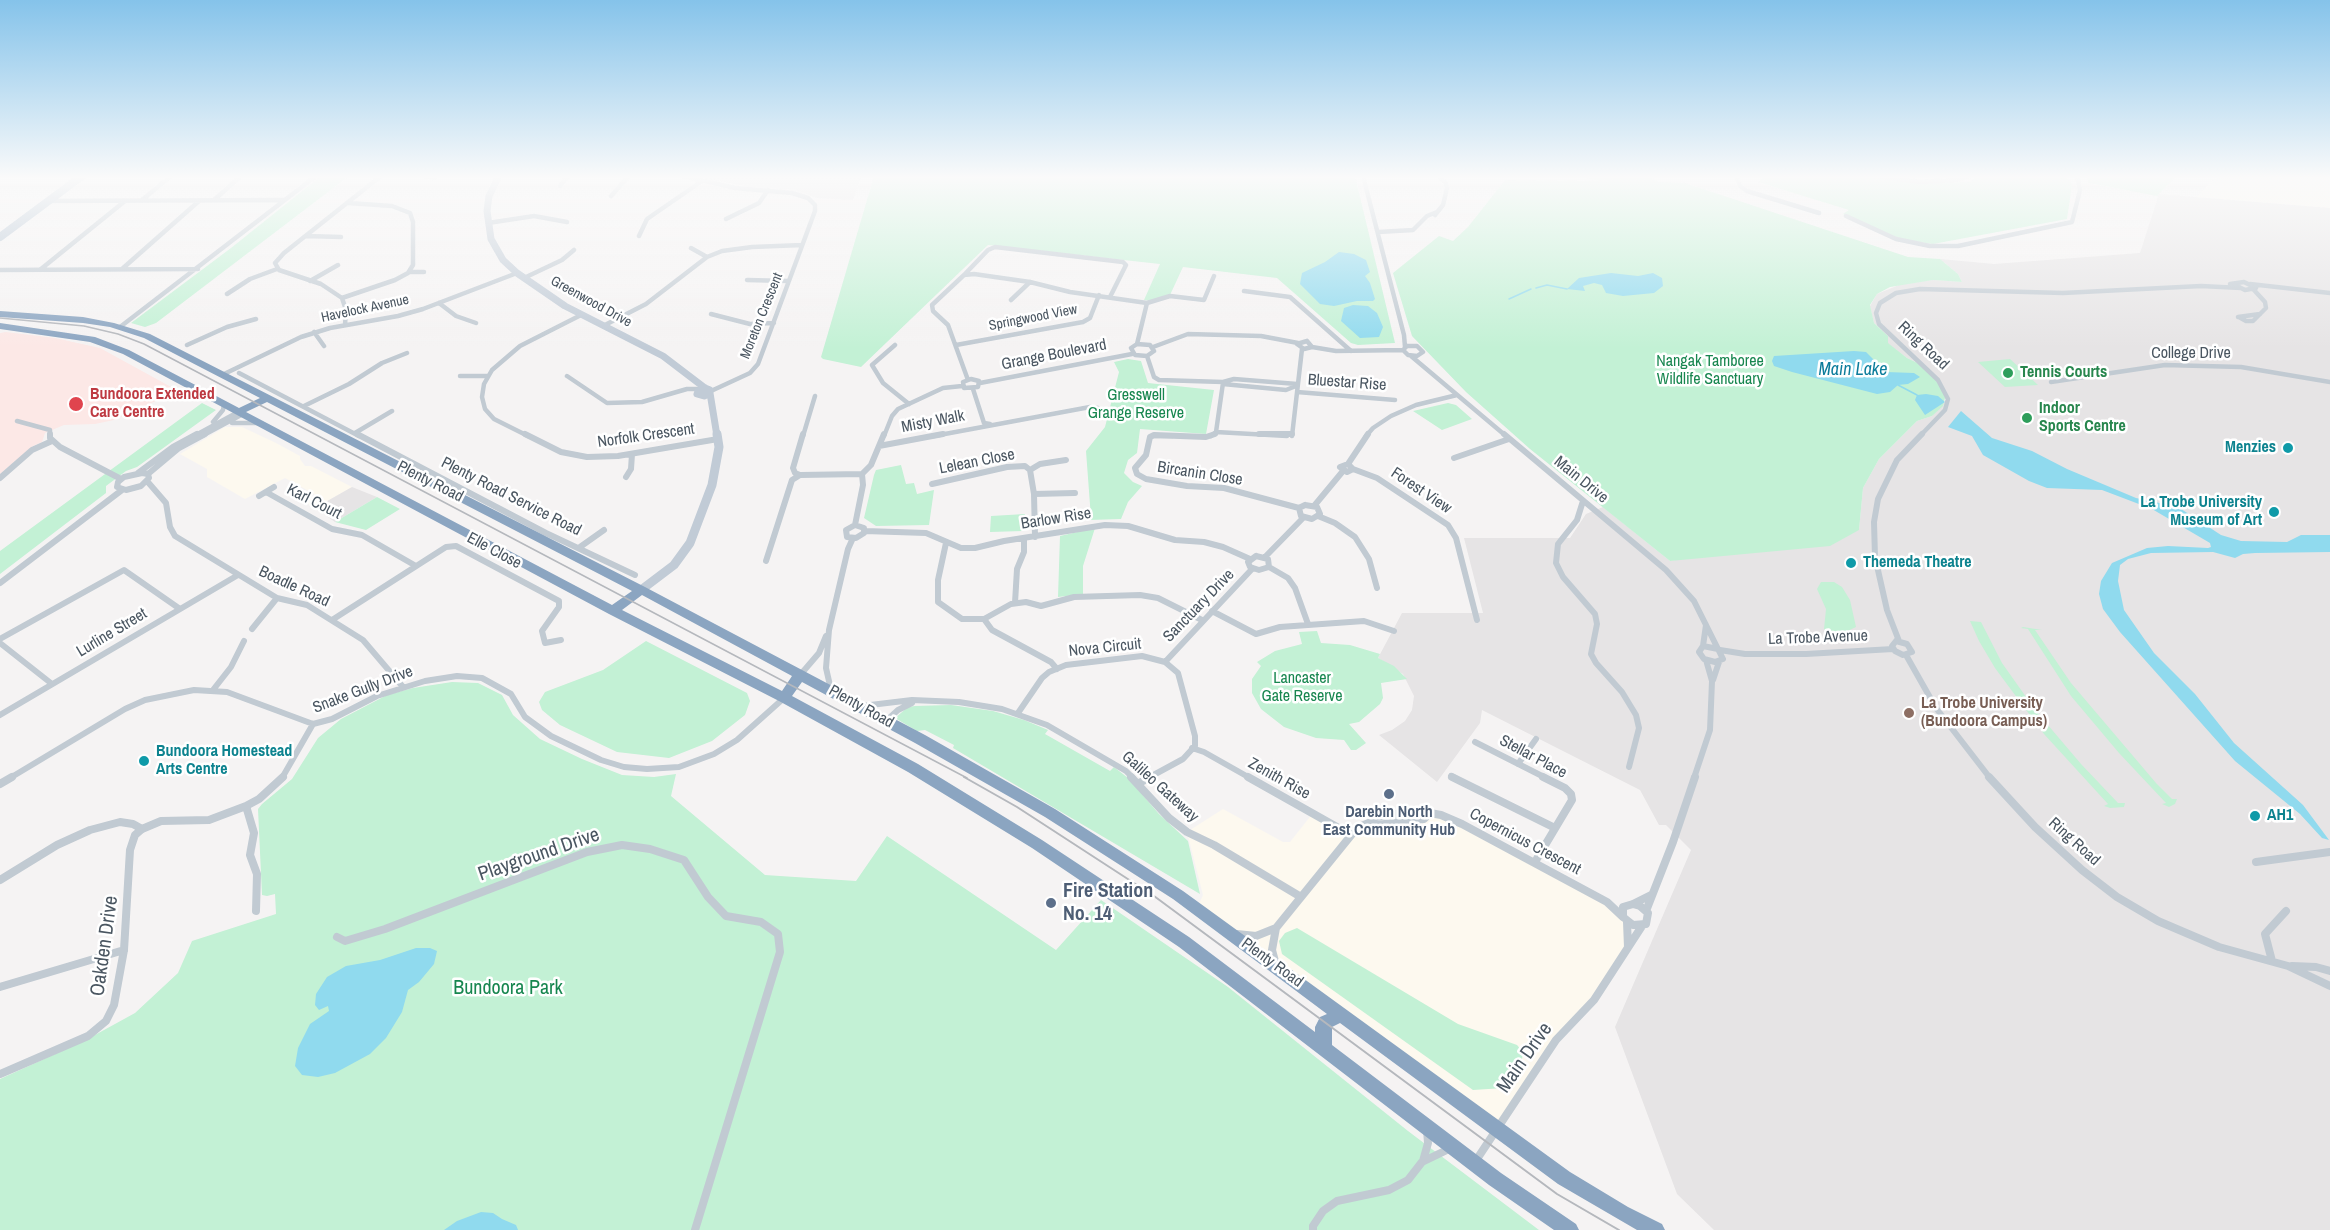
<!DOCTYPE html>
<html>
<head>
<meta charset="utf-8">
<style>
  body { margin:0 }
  canvas { display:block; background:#f5f3f3 }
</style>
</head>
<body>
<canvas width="2330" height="1230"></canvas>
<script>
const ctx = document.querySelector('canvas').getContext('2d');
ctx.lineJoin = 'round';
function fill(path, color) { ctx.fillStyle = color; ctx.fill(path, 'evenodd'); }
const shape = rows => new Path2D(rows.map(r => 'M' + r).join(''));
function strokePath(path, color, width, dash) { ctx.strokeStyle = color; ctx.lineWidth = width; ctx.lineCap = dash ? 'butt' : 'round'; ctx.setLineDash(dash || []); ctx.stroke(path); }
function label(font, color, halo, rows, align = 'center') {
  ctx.font = font + ' "Archivo Narrow",sans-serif'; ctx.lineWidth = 5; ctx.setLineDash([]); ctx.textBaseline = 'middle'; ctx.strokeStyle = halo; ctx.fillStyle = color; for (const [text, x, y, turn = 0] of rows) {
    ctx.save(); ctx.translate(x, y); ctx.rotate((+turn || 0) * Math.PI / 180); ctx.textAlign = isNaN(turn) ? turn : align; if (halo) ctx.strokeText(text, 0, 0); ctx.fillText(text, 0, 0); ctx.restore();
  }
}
const commercial = shape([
  [2218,176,2330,176,2330,208,2196,197],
  [225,427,242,427,276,443,300,456,300,459,305,466,311,466,352,487,315,508,305,502,316,495,285,478,245,499,207,477,207,469,180,454],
  [1223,809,1283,842,1290,842,1313,813,1351,834,1357,828,1435,814,1607,902,1623,917,1628,947,1612,973,1563,1031,1498,1131,1197,908,1203,895,1187,832]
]);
const education = shape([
  [696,176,861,176,853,200,817,198,796,190,749,187],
  [2159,194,2330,208,2330,1230,1714,1230,1677,1194,1615,1027,1691,850,1666,825,1659,825,1640,790,1482,710,1480,723,1437,782,1379,735,1392,730,1405,721,1412,710,1414,696,1403,674,1378,658,1402,613,1483,613,1464,538,1570,538,1586,514,1603,507,1670,561,1859,530,1863,488,1879,459,1917,421,1932,416,1946,400,1928,368,1907,358,1887,343,1888,336,1874,323,1870,306,1877,294,1904,283,1933,280,1962,282,1958,274,1940,259,1994,264,2140,253],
  [352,487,377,497,335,522,315,508]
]);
const medical = shape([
  [6,332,55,338,100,348,173,388,171,394,114,420,95,424,64,425,45,433,42,442,33,446,0,474,0,333]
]);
const green = shape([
  [321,176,349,176,156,323,145,327,131,323,231,248],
  [874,176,1355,176,1395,343,1358,345,1351,343,1277,278,1183,267,1170,295,1152,301,1144,300,1160,264,988,245,861,367,823,359,821,357],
  [1579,176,1648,176,1659,182,1685,183,1908,257,1940,259,1958,274,1962,282,1933,280,1890,287,1877,294,1870,305,1874,323,1888,336,1888,343,1907,358,1928,368,1946,394,1943,406,1932,416,1917,421,1879,459,1863,488,1859,530,1830,546,1670,561,1530,449,1466,392,1412,336,1393,273,1439,236,1453,241,1468,227,1505,180,1598,181],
  [1766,176,1861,176,1917,183,1971,182,1975,176,2066,176,2072,185,2067,219,1933,244,1897,239,1843,214,1849,210,1758,182],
  [2085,176,2177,176,2157,196,2089,183],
  [1128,359,1141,361,1148,383,1214,390,1206,434,1140,429,1137,453,1128,460,1124,473,1133,482,1142,486,1128,502,1121,519,1089,520,1091,518,1086,451,1105,427,1119,372,1114,362],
  [2010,359,2038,385,2005,387,1978,362],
  [202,403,216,410,137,467,126,471,106,486,106,493,0,574,0,551],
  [1448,403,1456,405,1472,419,1442,430,1413,411],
  [901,465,906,484,914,483,917,494,934,490,929,525,876,526,864,518,874,475,876,470],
  [377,497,400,509,366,530,335,522],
  [1025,514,1027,529,1023,531,990,532,991,516],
  [1095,528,1083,566,1083,594,1058,597,1060,536],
  [1821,582,1834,582,1842,587,1850,600,1856,627,1835,637,1824,629,1826,609,1817,589],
  [1970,621,1981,622,2002,663,2036,711,2081,764,2118,803,2125,803,2124,807,2110,808,2104,806,2108,804,2044,734,1995,668,1979,641],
  [2023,627,2042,630,2035,630,2071,683,2156,783,2172,799,2177,799,2175,804,2169,807,2162,804,2166,803,2119,753,2071,696,2028,629,2021,628],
  [1317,631,1321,643,1350,645,1380,654,1378,658,1394,666,1407,679,1381,683,1383,698,1380,704,1359,722,1349,724,1366,743,1356,750,1351,750,1344,740,1316,738,1284,727,1261,709,1252,693,1252,679,1261,666,1257,662,1275,651,1302,644,1299,632],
  [646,641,747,693,750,701,745,715,712,741,669,758,617,752,560,725,542,710,539,702,545,692,603,670],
  [452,682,478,683,502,695,513,715,540,739,582,759,622,775,654,777,676,774,671,796,765,875,856,881,887,836,1056,950,1101,900,1228,987,1408,1131,1539,1230,0,1230,0,1079,84,1041,135,1013,178,973,192,941,276,914,275,894,267,896,262,895,258,809,262,804,292,779,318,738,341,719,387,695,413,688],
  [951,705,993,711,1024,720,1048,730,1045,734,1110,771,1114,767,1128,778,1159,814,1188,841,1200,894,953,748,954,745,925,730,917,731,895,718,908,707,915,706],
  [1297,928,1458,1024,1517,1045,1523,1052,1522,1059,1504,1088,1473,1090,1282,954,1279,941,1285,933]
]);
const water = shape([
  [1339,252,1354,254,1366,260,1370,272,1365,276,1370,283,1375,299,1373,301,1357,301,1334,306,1320,304,1300,284,1302,273,1325,262],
  [1611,273,1638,276,1653,273,1662,278,1663,286,1654,293,1623,296,1606,293,1602,285,1594,283,1583,286,1585,291,1567,289,1579,278],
  [1353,305,1368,306,1377,313,1383,327,1379,337,1360,338,1341,321,1344,308],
  [1854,351,1866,352,1886,372,1914,373,1920,377,1908,384,1898,385,1890,392,1877,394,1792,372,1774,366,1772,361,1774,356],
  [1926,394,1938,396,1945,402,1925,415,1915,400,1917,395],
  [1961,411,1992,438,2032,451,2067,469,2136,498,2178,507,2221,535,2241,541,2287,542,2301,535,2330,535,2330,552,2255,553,2243,554,2235,558,2213,552,2151,553,2128,559,2120,565,2118,581,2124,610,2154,653,2195,694,2234,743,2303,805,2329,840,2322,838,2300,814,2235,761,2120,632,2103,609,2099,594,2101,581,2112,563,2147,548,2168,546,2208,548,2211,547,2210,543,2152,509,2102,490,2047,488,2029,481,1983,455,1972,436,1948,427],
  [416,948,430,948,437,951,434,964,419,982,408,990,402,1012,386,1038,370,1054,335,1073,318,1077,302,1075,295,1066,298,1048,310,1024,329,1011,328,1006,319,1010,315,1005,316,994,327,977,346,966,380,960],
  [481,1212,493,1213,502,1219,516,1225,518,1230,444,1230,457,1221]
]);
const stream = shape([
  [1536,288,1547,285,1567,289],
  [1509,299,1531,289],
  [1898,385,1917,395]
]);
const streetFar2 = shape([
  [425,176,434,178],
  [683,176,735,188,792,193,808,198,815,205,815,211,758,364,750,373,711,391],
  [1363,176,1404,335,1405,347],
  [1736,176,1740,186,1747,191,1819,213],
  [1875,176,1921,182,1956,180,1970,176],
  [560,186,568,176],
  [611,196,629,176],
  [142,200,171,176],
  [214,200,241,176],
  [48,201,283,200],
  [1435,215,1443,205,1447,188,1445,182,1438,176],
  [1846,216,1896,239,1930,246,1958,246,2072,222,2080,190,2077,176],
  [726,219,759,203,768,190],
  [488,223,534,216,567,222],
  [1378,232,1413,230,1427,216,1437,212],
  [306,236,341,237],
  [639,236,647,219,702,181],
  [691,248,707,257],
  [41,269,125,201],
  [122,269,199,201],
  [0,270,198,269],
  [410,272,424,272],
  [964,275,988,250,995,247,1123,262,1126,265,1110,297],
  [524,278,562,260,574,250],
  [747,280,789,281],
  [310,281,338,265],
  [2244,282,2256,288,2245,290,2239,287,2237,283,2244,282],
  [2230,284,2237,283],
  [2250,284,2330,293],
  [1244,291,1290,297,1351,351],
  [227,294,250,279,277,269],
  [342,298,395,280,408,273,413,265,413,222,410,213,392,206,348,203],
  [1011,300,1030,282],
  [439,303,456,316,476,323],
  [1147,303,1170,296,1204,300,1214,276],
  [711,314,750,324,774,323],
  [2238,317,2260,314],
  [2239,317,2246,321,2253,321,2266,308,2265,302,2254,290],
  [345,325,346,310,342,298,321,284,279,270,275,263,284,253,381,176],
  [603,326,646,304,707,257,722,251,752,247,802,245],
  [120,327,316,176],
  [314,332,324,346],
  [1307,341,1312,347,1304,349,1297,344,1307,341],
  [1137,344,1150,345,1154,351,1147,356,1135,355,1131,348,1137,344],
  [1137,344,1147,303],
  [187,345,227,327,256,319],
  [895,345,872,365,883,383,909,404],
  [956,345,1083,322,1090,318,1099,295],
  [1407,346,1417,346,1423,352,1417,356,1408,355,1403,350,1407,346],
  [1153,347,1188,334,1261,336,1298,343],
  [1312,347,1336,351,1403,350],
  [1147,356,1154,377,1159,380,1223,382],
  [1411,356,1506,436],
  [239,373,359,436],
  [222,375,301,337,330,328,398,316,423,309,517,273],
  [460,376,488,376],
  [567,376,607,403,642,402,687,389,697,389],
  [971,379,979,381,978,387,964,388,963,382,971,379],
  [968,380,948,325,933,311,932,305,964,275,974,274,1030,282,1070,292,1147,303],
  [1223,382,1234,379,1297,384],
  [2051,382,2165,365,2241,367,2330,382],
  [980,383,1132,354],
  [1223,384,1286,390,1296,386],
  [973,389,984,423,990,424],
  [1297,392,1395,400],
  [304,406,349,384,382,363,407,353],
  [17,421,50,430,50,436],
  [213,422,223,410,224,404],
  [232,423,258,423],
  [1216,432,1287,436],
  [1216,432,1223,383],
  [355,433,392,411],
  [194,436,238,412],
  [202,436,243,414],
  [528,436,494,419,485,409,482,397,484,384,492,370,520,346,581,315],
  [803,436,815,396],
  [884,436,892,416,898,409,943,388,962,386],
  [934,436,1090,407,1098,408,1102,413],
  [1153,436,1173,436],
  [1211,436,1216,432],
  [1292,436,1302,349],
  [1366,436,1373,428,1391,416,1416,405,1457,395],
  [1920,436,1945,410,1948,399,1938,380,1879,324,1876,313,1880,303,1896,293,1920,289,2063,293,2201,286,2241,288]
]);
const streetFar1 = shape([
  [50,434,50,438,60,447,121,479],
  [357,434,546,533,635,575],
  [525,434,561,452,587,457,618,456,718,439],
  [1215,434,1206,437,1154,435,1150,437,1146,455,1135,468,1137,474,1146,479,1187,486,1224,488,1299,508],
  [1259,434,1292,434],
  [1504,434,1666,570,1694,601,1718,649],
  [879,446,943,434],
  [1454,458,1509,439],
  [1348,464,1368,434],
  [1348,464,1353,469,1347,472,1340,467,1348,464],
  [1353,469,1377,478,1448,525,1456,538,1477,620],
  [1030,470,1040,464,1066,460],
  [138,473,173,447,197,434],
  [142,473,148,474,149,478,141,486,126,490,117,487,118,482,124,477,142,473],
  [148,474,179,448,205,434],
  [800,475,795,473,793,468,803,434],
  [626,477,631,469,632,454],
  [0,478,32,450,52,441],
  [147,481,166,503,170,527,175,536,277,598,307,605,363,640,403,687],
  [932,484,1007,467,1025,466,1030,470,1034,494,1035,537],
  [266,492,332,529,362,535,416,566],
  [1034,494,1075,493],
  [259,496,274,487],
  [1583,501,1577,520,1558,544,1556,563,1563,577,1595,614,1597,624,1591,654,1596,663,1622,692,1636,715,1639,728,1629,767],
  [1305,505,1317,507,1320,514,1312,519,1301,516,1299,508,1305,505],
  [1314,506,1343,471],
  [1318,516,1335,523,1355,537,1369,559,1377,588],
  [855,525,863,485,862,474,871,465,884,434],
  [855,525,864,528,864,533,856,538,847,537,846,530,855,525],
  [865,531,926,533,961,548,975,548,1004,541,1105,525,1128,526,1175,540,1204,542,1223,547,1250,559],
  [946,543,938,580,938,602,962,619,984,619,1011,604,1026,602,1041,606,1074,597,1140,595,1158,598,1202,620],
  [580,547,604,530],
  [1256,556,1268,559,1269,567,1259,570,1250,567,1248,562,1256,556],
  [1265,557,1304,517],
  [766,561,792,480,800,475,862,474],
  [1269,567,1288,578,1295,588,1308,624],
  [0,583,122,490],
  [1015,603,1017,569,1024,552,1024,538],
  [1212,611,1256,634,1280,627,1364,621,1394,631],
  [984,619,992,630,1051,662,1057,669],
  [332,620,446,547,456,546,559,601,559,607,542,631,545,643,561,640],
  [252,629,277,598],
  [0,639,124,570,180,609],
  [1896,641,1907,644,1912,652,1903,655,1895,651,1892,646,1896,641],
  [1899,641,1887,610,1875,557,1874,522,1878,499,1897,460,1922,434],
  [0,643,52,684],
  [1703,646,1718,649,1723,659,1715,662,1704,659,1699,652,1703,646],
  [1703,646,1706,625],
  [1720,650,1745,654,1806,654,1893,649],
  [1906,655,1936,708,1990,778],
  [1165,662,1252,569],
  [801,674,819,653,826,636],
  [1713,680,1719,662],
  [213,690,231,667,244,641],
  [831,690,826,668,829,630,848,549,853,538],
  [862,706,912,700,959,702,1002,709,1047,725,1126,771,1133,778],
  [1018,713,1042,678,1049,672,1066,665,1142,656,1165,662,1178,673,1195,736,1195,746,1183,759,1148,778],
  [0,715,238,575],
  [886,721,898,710,912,703],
  [1475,742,1546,778],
  [1192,748,1204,752,1250,778],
  [1518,764,1536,739],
  [1451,776,1455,778],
  [10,778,125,709,145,700,194,690,227,692,313,724,332,719,377,696,425,681,457,676,482,678,511,694,525,717,551,736,601,760,624,767,647,769,679,767,714,754,737,740,784,698],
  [282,778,313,724],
  [1694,778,1710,730,1712,681,1706,660]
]);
const street = shape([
  [1131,777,1169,818,1187,832,1214,845,1301,897],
  [1248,777,1351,835],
  [1452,777,1555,828],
  [1989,777,2035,827,2082,870,2117,897,2158,921,2219,947,2288,966,2330,986],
  [1139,783,1151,777],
  [0,784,12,777],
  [246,806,254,833,250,855,257,874,256,911],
  [1371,822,1377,825,1424,819,1428,815],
  [1535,862,1572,800,1571,794,1565,788,1543,777],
  [2256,862,2330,852],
  [0,880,57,845,90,830,120,822,133,824,142,829],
  [1633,904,1640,906,1648,913,1646,924,1633,925,1623,917,1623,907,1633,904],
  [1633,904,1651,895],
  [1646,911,1673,842,1695,777],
  [1627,922,1628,947],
  [1276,928,1272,950,1276,965],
  [1237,934,1256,936,1276,928,1357,828,1371,822,1374,817,1419,811,1441,815,1462,824,1607,902,1623,917],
  [337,937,345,941,385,929,587,852,622,845,650,849,684,860,708,897,726,916,761,922,778,934,780,952,695,1230],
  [2272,961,2265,934,2286,911],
  [2292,966,2316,967,2330,971],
  [0,987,124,950],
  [0,1074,88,1036,106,1021,114,1005,124,950,130,850,135,835,142,829,161,821,209,820,246,806,259,799,283,777],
  [1423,1161,1428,1143,1427,1130],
  [1475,1162,1556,1040,1594,1000,1642,926],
  [1313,1230,1313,1226,1323,1211,1337,1201,1389,1190,1408,1180,1422,1162,1451,1148]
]);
const secondaryFar1 = shape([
  [499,176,489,196,487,211,491,239,503,260,517,273,565,306,663,356,705,388],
  [705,388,710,390,710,393,704,396,697,394,698,391,705,388],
  [710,393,717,436]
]);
const secondary = shape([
  [641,590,674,565,690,543,712,485,719,447,717,434]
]);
const primary = shape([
  [0,237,82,176]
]);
const highway = shape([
  [0,311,83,317,114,323,150,334,645,587,925,735,1055,809,1183,891,1570,1172,1628,1207,1662,1224,1665,1230,1637,1230,1558,1184,1340,1023,1332,1027,1332,1045,1501,1173,1576,1224,1579,1230,1554,1230,1489,1185,1179,947,1032,848,908,772,779,701,609,614,123,354,90,342,0,329,0,323,95,337,129,350,239,408,260,398,144,338,110,327,83,323,0,317,0,311],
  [267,402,632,591,612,605,246,412,267,402],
  [642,595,792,676,782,691,622,610,642,595],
  [802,682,915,743,1045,817,1173,899,1327,1014,1320,1017,1315,1027,1315,1032,1189,937,1042,840,918,764,792,696,802,682]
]);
const tramFar1 = shape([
  [0,318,84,326,118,334,144,344,967,778]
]);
const tram = shape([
  [964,777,1017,807,1154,896,1557,1194,1619,1230]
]);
const markers = [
  [2008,373,6,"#2e9e5b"],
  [76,404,8,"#e0444e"],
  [2027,418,6,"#2e9e5b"],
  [2288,448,6,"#0f9aa8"],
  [2274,512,6,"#0f9aa8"],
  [1851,563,6,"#0f9aa8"],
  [1909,713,6,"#8d6e63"],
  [144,761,6,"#0f9aa8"],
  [1389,794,6,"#5c6f8a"],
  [2255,816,6,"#0f9aa8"],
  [1051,903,6,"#5c6f8a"]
];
const farStreetnames = [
  ["Greenwood Drive",591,302,29],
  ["Havelock Avenue",365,309,-12],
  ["Moreton Crescent",762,316,-68],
  ["Springwood View",1033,318,-11]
];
const streetNames = [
  ["Ring Road",1923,346,43],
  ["College Drive",2191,354],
  ["Grange Boulevard",1054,355,-11],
  ["Bluestar Rise",1347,383,4],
  ["Misty Walk",933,422,-11],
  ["Norfolk Crescent",646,436,-8],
  ["Lelean Close",977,462,-11],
  ["Bircanin Close",1200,474,9],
  ["Main Drive",1581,480,39],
  ["Plenty Road",430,482,27],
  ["Forest View",1421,491,34],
  ["Plenty Road Service Road",511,497,27],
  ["Karl Court",314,502,27],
  ["Barlow Rise",1056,519,-9],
  ["Elle Close",494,551,28],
  ["Boadle Road",294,587,25],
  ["Sanctuary Drive",1199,606,-46],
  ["Lurline Street",112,633,-31],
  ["La Trobe Avenue",1818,638,-2],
  ["Nova Circuit",1105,648,-6],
  ["Snake Gully Drive",363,690,-21],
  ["Plenty Road",861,707,29],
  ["Stellar Place",1533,757,28],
  ["Zenith Rise",1279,779,29],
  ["Galileo Gateway",1160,787,42],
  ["Copernicus Crescent",1525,842,28],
  ["Ring Road",2074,842,42],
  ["Plenty Road",1272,963,36]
];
const parkNames = [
  ["Nangak Tamboree",1710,362],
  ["Wildlife Sanctuary",1710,380],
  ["Gresswell",1136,396],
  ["Grange Reserve",1136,414],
  ["Lancaster",1302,679],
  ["Gate Reserve",1302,697]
];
const leisureNames = [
  ["Tennis Courts",2020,373],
  ["Indoor",2039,409],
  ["Sports Centre",2039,427]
];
const healthNames = [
  ["Bundoora Extended",90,395],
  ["Care Centre",90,413]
];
const cultureNames = [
  ["Menzies",2276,448,"right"],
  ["La Trobe University",2262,503,"right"],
  ["Museum of Art",2262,521,"right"],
  ["Themeda Theatre",1863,563],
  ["Bundoora Homestead",156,752],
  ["Arts Centre",156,770],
  ["AH1",2267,816]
];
const educationNames = [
  ["La Trobe University",1921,704],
  ["(Bundoora Campus)",1921,722]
];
const serviceNames = [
  ["Darebin North",1389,813],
  ["East Community Hub",1389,831]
];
const waterNames = [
  ["Main Lake",1853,370]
];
const nearStreetnames = [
  ["Playground Drive",539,855,-19],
  ["Oakden Drive",105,946,-82],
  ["Main Drive",1525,1058,-55]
];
const nearServicenames = [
  ["Fire Station",1063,892],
  ["No. 14",1063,915]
];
const nearParknames = [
  ["Bundoora Park",508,989]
];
fill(commercial, '#fdf9ef');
fill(education, '#e6e4e5');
fill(medical, '#fce8e6');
fill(green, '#c3f1d5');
fill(water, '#90daee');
strokePath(stream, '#90daee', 1.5);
strokePath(streetFar2, '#c1cad2', 4.5);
strokePath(streetFar1, '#c1cad2', 6);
strokePath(street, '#c1cad2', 8);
strokePath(secondaryFar1, '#c1cbd6', 7);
strokePath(secondary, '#c1cbd6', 9);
strokePath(primary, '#b3c2d1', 8);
fill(highway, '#8ba5c1');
strokePath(tramFar1, '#b5b8bd', 1.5);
strokePath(tram, '#b5b8bd', 2);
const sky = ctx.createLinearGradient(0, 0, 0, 348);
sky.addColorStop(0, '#85c3ea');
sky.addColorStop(0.51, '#fafafa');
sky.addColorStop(1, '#fafafa00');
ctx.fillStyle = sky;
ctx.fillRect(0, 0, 2330, 348);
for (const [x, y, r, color] of markers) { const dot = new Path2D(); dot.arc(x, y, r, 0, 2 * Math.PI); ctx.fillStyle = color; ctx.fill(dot); strokePath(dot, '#fff', 2); }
label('14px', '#4a5661', '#fff', farStreetnames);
label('16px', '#4a5661', '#fff', streetNames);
label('16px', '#17864f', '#fff', parkNames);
label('bold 16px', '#27864d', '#fff', leisureNames, 'left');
label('bold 16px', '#be3a42', '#fff', healthNames, 'left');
label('bold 16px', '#0d838f', '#fff', cultureNames, 'left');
label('bold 16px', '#785e54', '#fff', educationNames, 'left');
label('bold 16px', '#4e5e75', '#fff', serviceNames);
label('italic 18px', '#0c7c9b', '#fff', waterNames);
label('20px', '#4a5661', '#fff', nearStreetnames);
label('bold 20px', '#4e5e75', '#fff', nearServicenames, 'left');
label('20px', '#17864f', '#fff', nearParknames);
</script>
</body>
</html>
